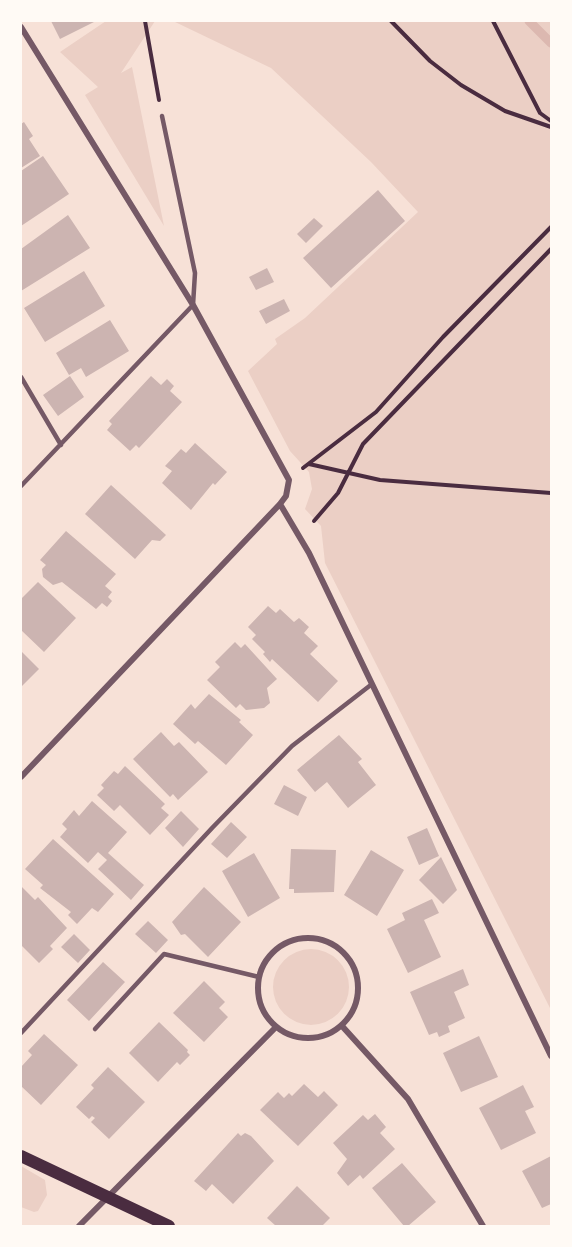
<!DOCTYPE html>
<html>
<head>
<meta charset="utf-8">
<style>
  body { margin:0 }
  #map { position:relative; width:572px; height:1247px; overflow:hidden; background:#f7e1d7; font-family:"Work Sans",sans-serif }
  canvas { display:block }
  .frame { position:absolute; inset:0; border:22px solid #fffaf5; pointer-events:none }
</style>
</head>
<body>
<div id="map">
<canvas width="572" height="1247"></canvas>
<div class="frame"></div>
</div>
<script>
const ctx = document.querySelector('canvas').getContext('2d');
ctx.lineJoin = 'round';
function fill(path, color) { ctx.fillStyle = color; ctx.fill(path, 'evenodd'); }
const shape = rows => new Path2D(rows.map(r => 'M' + r).join(''));
function strokePath(path, color, width, dash) { ctx.strokeStyle = color; ctx.lineWidth = width; ctx.lineCap = dash ? 'butt' : 'round'; ctx.setLineDash(dash || []); ctx.stroke(path); }
const green = shape([
  [106,21,155,21,121,73,132,67,164,226,85,95,98,87,60,52],
  [173,21,551,21,551,1010,325,563,321,526,305,509,312,489,309,472,290,451,248,371,277,344,275,339,305,318,418,212,371,162,271,68],
  '273 987a38 38 0 1 1 76 0a38 38 0 1 1-76 0Z',
  [21,1166,45,1180,47,1195,38,1211,34,1212,21,1207]
]);
const stream = shape([
  [529,21,551,43]
]);
const building = shape([
  [51,21,96,21,60,39],
  [24,122,33,136,29,139,40,156,21,168,21,124],
  [43,156,69,194,21,226,21,171],
  [378,190,405,221,331,288,303,258],
  [68,215,90,248,21,291,21,249],
  [314,218,323,226,306,243,297,234],
  [267,268,274,282,256,290,249,277],
  [84,271,105,306,45,342,24,308],
  [284,299,290,311,266,324,259,311],
  [110,320,129,351,86,377,81,368,69,375,56,353],
  [70,376,84,397,58,416,43,395],
  [151,376,161,385,167,379,174,386,170,391,182,402,139,448,136,445,130,451,107,430,112,424,109,421],
  [195,443,227,472,215,485,213,483,191,510,162,483,172,471,165,466,181,449,186,453],
  [111,485,166,535,160,541,152,540,135,559,85,514],
  [66,531,116,574,105,586,112,592,108,597,112,601,107,607,102,603,96,609,62,582,53,585,43,577,42,569,46,565,40,560],
  [38,582,76,618,44,652,21,630,21,599],
  [268,606,276,613,280,609,294,622,299,618,309,627,304,633,318,646,310,654,338,681,318,702,272,659,270,662,263,654,265,652,252,639,256,635,248,627],
  [235,642,241,648,245,644,277,679,267,688,270,703,264,708,246,710,240,704,236,708,207,680,220,667,215,662],
  [21,651,39,669,21,687],
  [209,694,241,720,239,722,253,735,226,765,198,741,195,744,173,724,191,704,195,709],
  [161,732,174,746,179,742,208,772,178,800,173,794,170,797,133,759],
  [339,735,362,759,358,762,376,785,348,808,327,782,315,792,297,770],
  [125,766,165,804,161,808,169,815,150,835,120,805,114,811,97,795,104,788,101,785,114,771,118,774],
  [284,785,307,797,298,816,274,804],
  [92,801,127,832,108,853,144,885,131,900,98,869,107,860,98,852,88,863,60,837,67,829,62,824,74,810,79,816],
  [181,811,199,829,183,847,165,828],
  [231,822,247,837,227,858,211,844],
  [427,828,439,856,419,865,407,837],
  [53,839,114,894,98,912,92,908,77,924,68,915,71,912,40,888,43,885,25,869],
  [291,849,336,850,334,892,294,893,294,889,289,889],
  [371,850,404,870,377,916,344,895],
  [254,853,280,898,248,917,222,871],
  [441,857,457,890,443,904,419,880],
  [21,886,35,900,38,897,67,928,50,946,53,949,39,963,21,945],
  [204,887,241,922,208,957,185,934,181,935,172,922],
  [432,899,439,913,424,920,441,957,408,973,387,929,405,920,402,913],
  [148,921,168,940,156,953,135,934],
  [74,934,90,950,78,963,61,947],
  [103,962,125,982,89,1021,67,1000],
  [463,969,469,985,454,992,465,1018,448,1026,450,1032,439,1037,437,1032,429,1035,410,992],
  [204,981,225,1002,219,1008,228,1017,204,1042,173,1013],
  [159,1022,188,1050,187,1052,190,1055,180,1065,177,1062,158,1082,129,1053],
  [44,1034,78,1065,41,1105,21,1086,21,1067,32,1055,28,1051],
  [479,1036,498,1077,461,1092,443,1053],
  [108,1067,145,1102,109,1139,91,1122,95,1118,92,1116,89,1119,76,1107,94,1088,91,1085],
  [304,1084,318,1097,324,1091,338,1105,298,1146,260,1110,278,1092,284,1098,289,1093,292,1096],
  [523,1085,534,1107,525,1111,536,1133,501,1150,479,1108],
  [375,1114,386,1127,380,1133,395,1149,363,1179,360,1175,348,1186,337,1173,347,1159,333,1143,363,1115,368,1120],
  [238,1133,241,1136,245,1133,251,1136,274,1161,233,1204,212,1184,206,1191,194,1181],
  [551,1156,551,1204,542,1208,522,1171],
  [402,1163,436,1202,408,1226,404,1226,372,1188],
  [297,1186,330,1218,322,1226,276,1226,267,1218]
]);
const path = shape([
  [145,21,159,100],
  [391,21,430,61,461,85,505,111,551,127],
  [493,21,540,113,551,121],
  [309,464,380,480,551,493],
  [303,468,376,412,443,337,551,227],
  [314,521,338,493,363,444,551,249]
]);
const service = shape([
  [21,377,61,445],
  [21,486,193,305,195,273,162,116],
  [95,1029,164,954,259,977],
  [21,1033,213,827,292,746,372,684]
]);
const minor = shape([
  [21,27,193,305,289,480,286,496,280,504,21,777],
  [280,504,309,553,551,1056],
  '258 988a50 50 0 1 1 100 0a50 50 0 1 1-100 0Z',
  [342,1026,408,1099,483,1226],
  [79,1226,276,1027]
]);
const secondary = shape([
  [21,1156,169,1226]
]);
fill(green, '#ebcfc5');
strokePath(stream, '#dcb8b0', 9);
fill(building, '#ccb4b1');
strokePath(path, '#4a2c40', 4);
strokePath(service, '#755966', 4.5);
strokePath(minor, '#755966', 6);
strokePath(secondary, '#4a2c40', 12);
</script>
</body>
</html>
